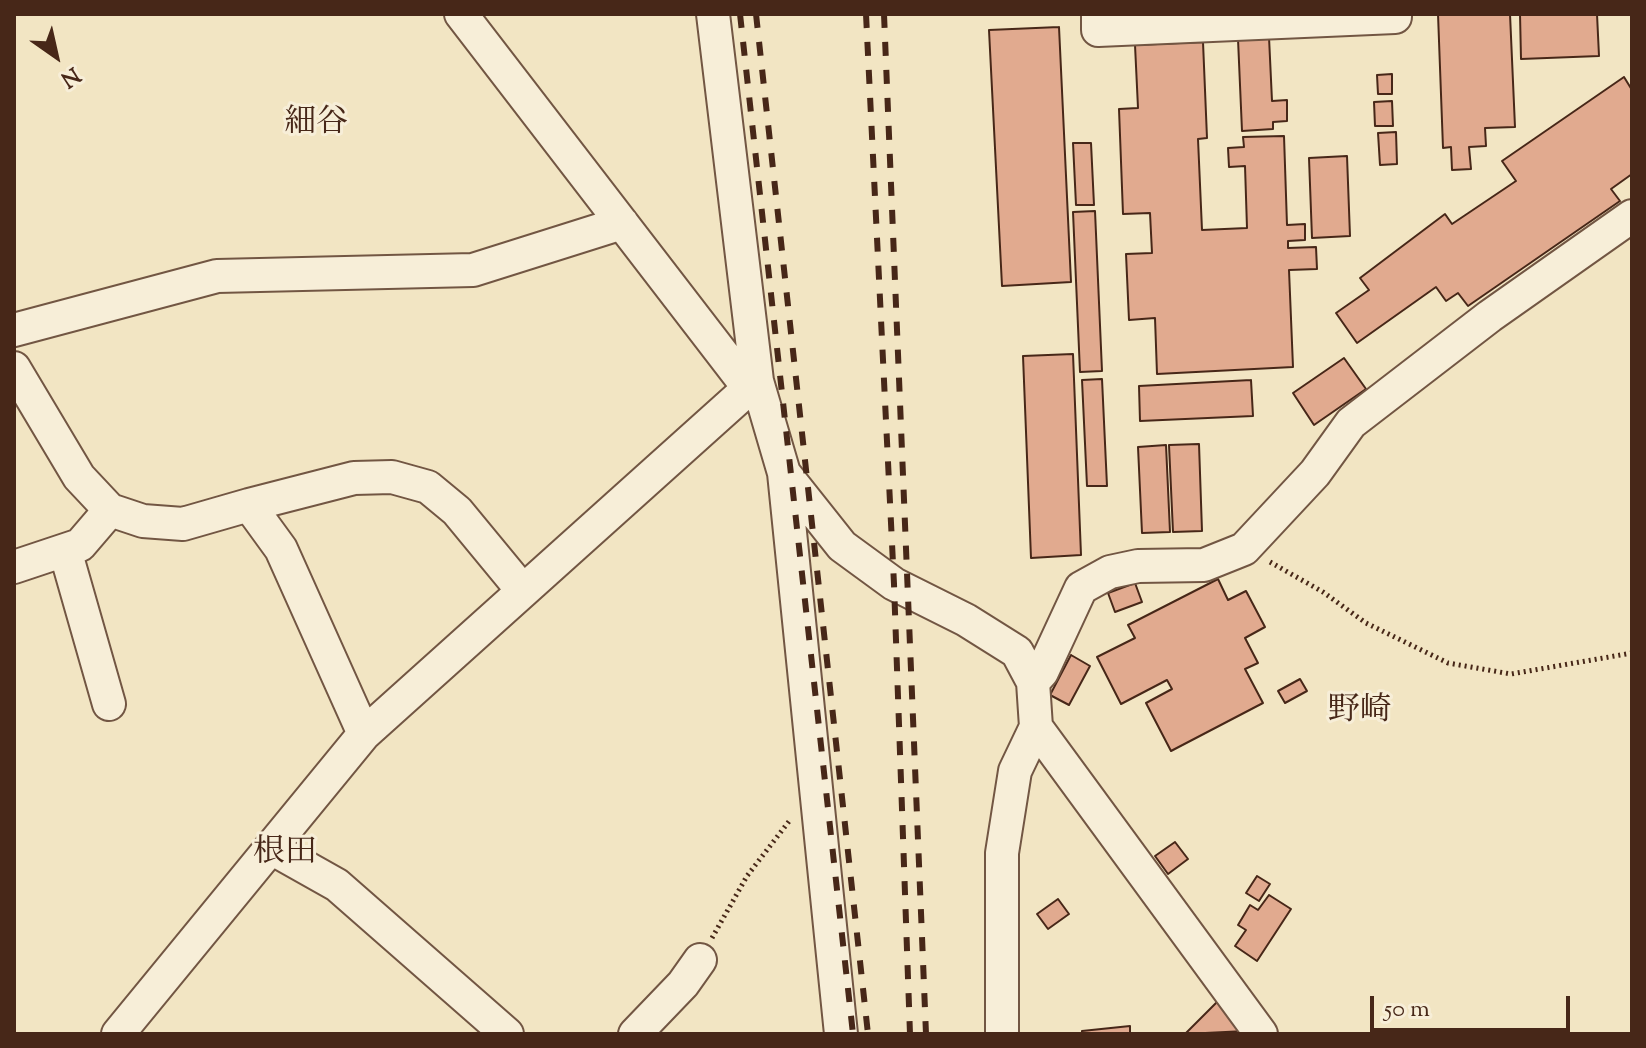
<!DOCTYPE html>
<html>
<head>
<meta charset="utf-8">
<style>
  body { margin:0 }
  #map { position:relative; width:1646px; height:1048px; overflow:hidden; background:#f2e5c3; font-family:"Sorts Mill Goudy",serif }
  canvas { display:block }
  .frame { position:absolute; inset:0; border:16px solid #472718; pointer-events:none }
  .north { position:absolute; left:16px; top:16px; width:80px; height:80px; -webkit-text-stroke:6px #f7eed8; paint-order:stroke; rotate:146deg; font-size:22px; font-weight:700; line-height:32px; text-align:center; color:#472718 }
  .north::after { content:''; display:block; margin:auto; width:28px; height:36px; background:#472718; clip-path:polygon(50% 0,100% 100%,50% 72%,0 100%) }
  .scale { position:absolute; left:1370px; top:996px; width:200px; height:36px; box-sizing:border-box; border:4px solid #472718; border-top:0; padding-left:10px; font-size:24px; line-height:28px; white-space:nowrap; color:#472718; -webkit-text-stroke:6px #f7eed8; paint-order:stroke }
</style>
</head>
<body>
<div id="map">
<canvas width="1646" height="1048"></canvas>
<div class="frame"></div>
<div class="north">N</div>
<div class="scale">50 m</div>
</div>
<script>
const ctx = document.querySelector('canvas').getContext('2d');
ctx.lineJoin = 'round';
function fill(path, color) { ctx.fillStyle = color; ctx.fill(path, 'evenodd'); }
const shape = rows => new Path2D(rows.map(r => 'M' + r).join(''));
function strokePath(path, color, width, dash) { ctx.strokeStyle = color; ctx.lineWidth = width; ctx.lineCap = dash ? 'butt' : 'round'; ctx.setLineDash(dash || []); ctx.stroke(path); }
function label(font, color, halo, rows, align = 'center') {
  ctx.font = font + ' "Sorts Mill Goudy","Noto Serif JP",serif'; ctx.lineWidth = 6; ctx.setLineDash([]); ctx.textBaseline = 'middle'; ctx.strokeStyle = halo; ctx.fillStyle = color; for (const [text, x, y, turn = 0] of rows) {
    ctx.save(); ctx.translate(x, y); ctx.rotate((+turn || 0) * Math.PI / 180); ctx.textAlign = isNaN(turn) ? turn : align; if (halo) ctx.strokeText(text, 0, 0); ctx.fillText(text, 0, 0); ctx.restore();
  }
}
const building = shape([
  [1438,14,1510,14,1515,127,1485,128,1486,146,1469,147,1471,169,1452,170,1451,147,1443,148,1438,14],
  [1520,14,1597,14,1599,56,1521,59,1520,14],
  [1059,27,1071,282,1002,286,989,30,1059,27],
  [1269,37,1272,101,1287,100,1287,121,1273,122,1273,129,1242,131,1238,39,1269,37],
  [1203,42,1207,138,1198,139,1202,230,1247,228,1245,166,1229,167,1228,148,1244,147,1243,137,1284,136,1287,225,1305,224,1305,240,1288,241,1288,248,1316,247,1317,269,1289,270,1293,367,1157,374,1155,318,1129,320,1126,254,1152,253,1150,213,1123,214,1119,109,1138,108,1135,45,1203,42],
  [1392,74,1392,94,1378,94,1377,75,1392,74],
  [1624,77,1632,90,1632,174,1611,189,1620,201,1468,306,1458,293,1446,301,1436,287,1357,343,1336,313,1369,290,1360,278,1445,214,1452,224,1516,181,1502,161,1624,77],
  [1392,101,1393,126,1375,126,1374,102,1392,101],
  [1396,132,1397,164,1380,165,1378,133,1396,132],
  [1073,143,1091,143,1094,205,1076,205,1073,143],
  [1347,156,1350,236,1312,238,1309,158,1347,156],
  [1095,211,1102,371,1080,372,1073,212,1095,211],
  [1073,354,1081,555,1031,558,1023,356,1073,354],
  [1344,358,1366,389,1314,425,1293,393,1344,358],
  [1102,379,1107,486,1087,486,1082,380,1102,379],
  [1251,380,1253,416,1140,421,1139,386,1251,380],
  [1199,444,1202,531,1173,532,1169,445,1199,444],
  [1166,445,1170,532,1142,533,1138,447,1166,445],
  [1218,579,1228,600,1246,591,1265,627,1245,638,1258,663,1245,669,1263,703,1171,751,1146,703,1172,689,1167,680,1121,704,1097,657,1135,638,1128,625,1218,579],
  [1135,583,1142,602,1115,612,1108,593,1135,583],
  [1071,655,1090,666,1069,705,1050,695,1071,655],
  [1300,679,1307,691,1285,703,1278,691,1300,679],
  [1175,842,1188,859,1168,874,1155,856,1175,842],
  [1257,876,1270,884,1259,901,1246,893,1257,876],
  [1269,895,1291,909,1257,961,1235,946,1246,930,1238,925,1250,905,1258,910,1269,895],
  [1058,899,1069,914,1048,929,1037,914,1058,899],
  [1217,1002,1246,1031,1185,1034,1217,1002],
  [1130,1026,1130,1034,1082,1034,1082,1031,1130,1026]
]);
const path = shape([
  [1270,562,1323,592,1366,623,1448,663,1511,674,1632,653],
  [712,938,747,876,790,820]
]);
const minor = shape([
  [461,14,748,387],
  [1098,14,1098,30,1395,17,1395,14],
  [14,330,217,276,473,270,622,223],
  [14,368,79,477,110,510,143,521,183,524,249,505,281,549,364,734],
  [757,381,784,473,841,1034],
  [784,473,842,546,894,584,966,620,1017,652,1033,682,1036,727,1261,1034],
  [249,505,354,478,392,477,428,487,457,511,523,591],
  [65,550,109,704],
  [14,567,80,545,110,510],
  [1033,682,1042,672,1081,588,1110,572,1138,566,1204,565,1244,549,1315,473,1351,423,1490,316,1632,216],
  [273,849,337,885,507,1034],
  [118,1034,364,734,757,381,713,14],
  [635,1034,683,984,700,960],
  [1002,1034,1002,853,1015,771,1036,727]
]);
const rail = shape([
  [740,14,853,1034],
  [756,14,868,1034],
  [866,14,894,584,910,1034],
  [884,14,926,1034]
]);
const quarterNames = [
  ["細谷",316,126],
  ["野崎",1360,714],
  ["根田",285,856]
];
fill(building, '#e1aa8f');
strokePath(building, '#472718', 2);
strokePath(minor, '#725643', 36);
strokePath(path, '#472718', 5, [2, 4]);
strokePath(minor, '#f7eed8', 32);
strokePath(rail, '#472718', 6, [14, 14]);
label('32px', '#472718', '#f7eed8', quarterNames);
</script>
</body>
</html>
